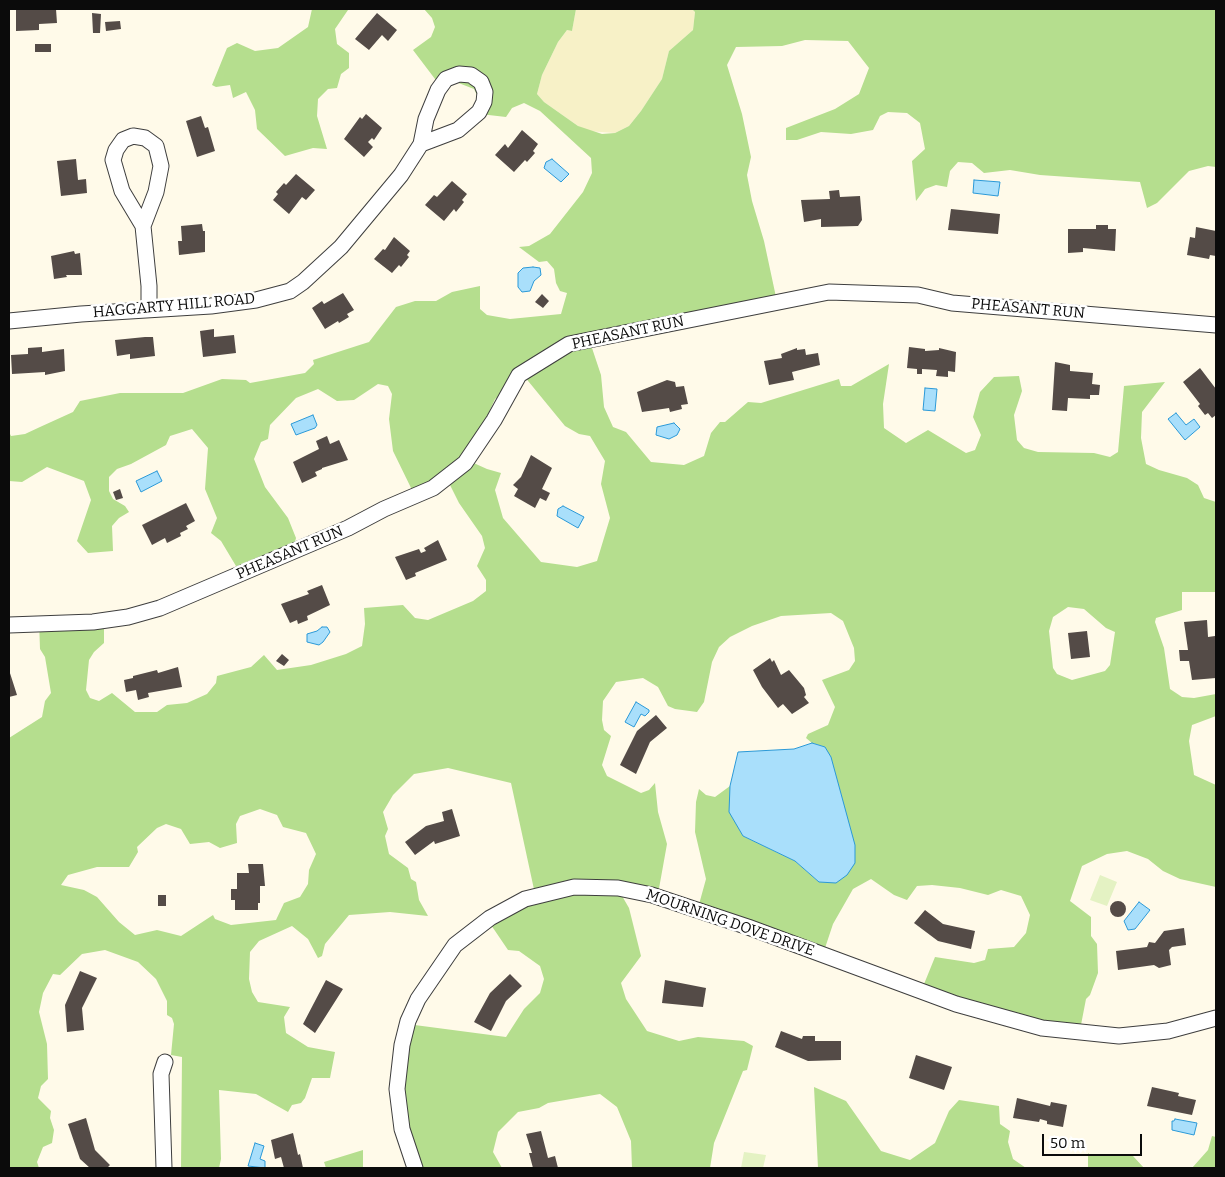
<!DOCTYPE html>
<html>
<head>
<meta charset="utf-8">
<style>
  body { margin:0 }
  #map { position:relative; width:1225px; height:1177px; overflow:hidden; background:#fffae9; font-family:Bitter,serif }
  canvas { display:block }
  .frame { position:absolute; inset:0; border:10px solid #0b0b0b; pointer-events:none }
  .scale { position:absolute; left:1042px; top:1134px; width:100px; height:22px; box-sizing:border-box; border:2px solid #0b0b0b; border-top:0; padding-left:6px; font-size:15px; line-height:18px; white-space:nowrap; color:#0b0b0b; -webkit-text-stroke:4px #fff; paint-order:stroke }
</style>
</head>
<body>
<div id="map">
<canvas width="1225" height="1177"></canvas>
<div class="frame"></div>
<div class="scale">50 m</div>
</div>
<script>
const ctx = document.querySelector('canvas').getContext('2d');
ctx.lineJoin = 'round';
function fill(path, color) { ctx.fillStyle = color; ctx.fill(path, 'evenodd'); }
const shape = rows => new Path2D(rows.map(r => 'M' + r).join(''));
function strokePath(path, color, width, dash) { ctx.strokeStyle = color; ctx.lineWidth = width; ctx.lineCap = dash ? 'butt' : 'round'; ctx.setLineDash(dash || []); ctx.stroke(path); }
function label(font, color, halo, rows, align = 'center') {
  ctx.font = font + ' Bitter,serif'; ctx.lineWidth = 5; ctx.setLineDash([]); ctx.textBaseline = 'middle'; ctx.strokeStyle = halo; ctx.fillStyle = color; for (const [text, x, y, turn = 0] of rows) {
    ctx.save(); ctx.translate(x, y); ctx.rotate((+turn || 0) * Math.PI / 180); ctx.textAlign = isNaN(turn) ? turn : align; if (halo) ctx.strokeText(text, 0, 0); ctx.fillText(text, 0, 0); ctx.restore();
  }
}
const farmland = shape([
  [576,9,692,9,695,12,693,30,669,51,662,79,641,111,629,126,615,133,587,131,578,126,544,102,537,94,542,75,558,42,567,30,572,31]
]);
const forest = shape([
  [312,9,348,10,335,29,337,44,349,53,349,68,341,74,337,88,328,89,318,99,317,116,327,149,313,148,285,156,257,129,255,110,246,92,233,98,230,85,216,87,212,85,227,48,237,43,255,51,278,48,308,27],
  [424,9,576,9,572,31,567,30,558,42,542,75,537,94,544,102,578,126,602,134,615,133,629,126,641,111,662,79,669,51,693,30,695,12,692,9,1216,9,1216,167,1208,166,1189,171,1157,203,1147,208,1140,182,1040,175,1010,170,984,173,972,163,958,162,950,171,947,187,936,185,925,189,916,201,912,161,925,149,920,123,907,113,888,112,880,116,873,130,851,134,821,132,797,140,786,140,786,128,835,109,859,94,869,68,848,41,805,40,782,46,736,47,727,65,742,114,751,157,747,175,752,201,764,241,776,297,591,345,601,375,604,407,613,427,626,432,651,462,684,465,704,456,711,433,720,422,725,422,748,402,761,403,839,379,841,386,851,386,889,364,883,404,884,428,906,443,928,430,966,453,975,450,981,435,973,417,980,392,994,377,1019,376,1022,391,1014,415,1017,440,1024,448,1038,452,1094,453,1110,457,1118,452,1124,386,1165,382,1142,412,1141,438,1146,464,1159,470,1187,478,1198,485,1204,498,1216,502,1216,592,1182,592,1182,610,1156,618,1155,622,1164,648,1170,689,1182,697,1194,698,1216,694,1216,716,1192,725,1189,741,1194,775,1216,785,1216,887,1180,879,1163,871,1148,859,1127,851,1107,854,1082,866,1070,901,1091,917,1091,936,1097,944,1098,973,1090,995,1086,999,1080,1030,1076,1032,922,989,935,957,974,963,985,960,988,949,1014,947,1026,933,1030,915,1021,896,1001,890,988,895,960,888,932,885,917,886,907,900,894,895,871,879,853,889,833,924,824,951,698,908,706,879,695,832,696,802,699,789,706,795,715,797,730,786,743,836,795,861,819,882,825,747,812,743,806,738,808,734,828,725,835,707,822,680,849,670,855,661,854,648,843,621,831,613,781,616,752,626,730,637,719,647,712,662,704,702,697,712,675,709,668,706,658,687,643,678,616,682,603,701,602,720,604,730,611,736,602,765,607,776,641,793,649,790,655,783,658,812,667,844,658,894,618,889,629,908,641,956,621,983,626,999,647,1031,679,1041,698,1037,744,1041,753,1046,747,1070,743,1071,714,1143,710,1168,632,1168,631,1141,617,1107,600,1094,548,1103,539,1108,518,1112,498,1132,493,1152,502,1168,415,1168,396,1091,407,1024,506,1037,524,1009,540,993,544,979,540,966,519,951,508,950,489,922,535,894,511,783,448,768,414,774,393,795,383,812,388,829,385,836,389,854,408,868,411,879,416,882,419,900,428,916,390,912,349,915,325,944,322,956,318,958,308,939,292,926,259,941,250,952,249,979,252,992,258,1002,290,1007,284,1017,286,1033,308,1047,335,1052,330,1078,312,1078,305,1098,301,1103,292,1105,288,1112,256,1094,219,1090,221,1159,219,1168,181,1168,182,1057,171,1055,174,1024,172,1018,167,1015,167,1001,156,979,138,962,105,950,82,954,60,975,53,974,43,993,39,1012,47,1044,48,1079,41,1086,38,1098,51,1111,50,1118,54,1130,52,1143,43,1147,37,1162,39,1168,9,1168,9,738,42,717,45,701,51,693,45,657,40,649,39,620,43,618,104,615,104,643,94,652,89,660,86,690,90,698,99,701,112,693,135,712,157,712,167,705,187,703,207,694,216,683,217,676,251,667,264,655,277,670,311,665,346,654,362,646,365,624,364,608,403,605,415,618,428,620,473,601,486,591,486,580,477,566,485,548,482,536,459,503,448,481,413,492,393,451,389,419,392,394,388,386,378,384,354,400,337,401,318,389,296,398,270,425,268,439,261,442,254,459,265,487,288,518,296,538,295,542,239,571,221,541,211,533,217,518,205,489,208,448,192,429,170,436,166,445,131,464,117,469,109,477,109,491,113,499,125,506,129,512,119,518,112,526,113,551,88,553,77,541,91,500,84,481,47,467,22,482,9,481,9,432,11,436,25,434,40,427,73,412,80,401,120,393,183,393,222,379,246,380,250,383,305,373,314,364,313,360,369,342,396,307,415,301,436,301,452,292,480,286,480,309,487,315,510,319,561,314,567,293,560,291,556,283,554,269,547,261,539,262,519,247,529,246,550,234,583,192,592,173,591,158,540,111,524,103,512,108,506,117,480,114,479,99,474,89,456,82,443,85,435,79,413,50,431,37,435,27,432,18],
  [524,376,565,426,579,434,590,436,605,461,601,484,610,518,597,561,577,567,541,562,503,518,495,490,501,473,487,469,467,460,495,399],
  [1068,607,1084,609,1106,628,1115,632,1110,665,1105,671,1072,680,1057,674,1053,668,1049,631,1053,617],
  [260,809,277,815,283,827,306,833,316,854,309,870,308,884,300,897,284,903,276,920,231,925,215,919,213,915,181,936,157,930,135,935,119,922,97,897,84,890,61,885,68,875,97,867,129,867,138,852,137,847,157,828,166,824,181,829,190,844,209,842,220,848,237,843,236,824,240,816],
  [814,1087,846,1101,881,1151,910,1160,935,1143,949,1111,959,1100,999,1106,1000,1124,1010,1131,1008,1142,1013,1159,1026,1168,818,1168],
  [1212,1136,1216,1137,1216,1168,1192,1168,1208,1150],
  [363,1150,363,1168,326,1168,324,1162],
  [1088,1153,1091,1156,1133,1156,1144,1168,1088,1168]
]);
const pitch = shape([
  [1100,875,1117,882,1107,906,1090,900],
  [744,1152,766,1155,763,1168,741,1168]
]);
const water = shape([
  [552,159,569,174,561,182,544,168,546,162,552,159],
  [974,180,1000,182,998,196,973,193,974,180],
  [533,267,540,268,541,275,534,281,530,291,522,292,518,287,518,273,523,268,533,267],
  [925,388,937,389,935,411,923,410,925,388],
  [1176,413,1186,425,1194,419,1200,427,1185,440,1168,419,1176,413],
  [313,415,317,425,315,428,296,435,291,424,313,415],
  [674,423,680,429,677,435,669,439,656,435,657,427,674,423],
  [157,471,162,481,141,492,136,481,157,471],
  [563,506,584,517,578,528,557,516,558,509,563,506],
  [322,627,327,627,330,632,323,642,319,645,307,642,307,634,317,631,322,627],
  [636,702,649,710,649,712,645,716,641,714,634,727,625,722,636,702],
  [812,743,825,747,831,757,855,845,855,863,847,875,836,883,819,882,795,861,743,836,729,812,730,786,738,752,794,749,812,743],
  [1139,902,1150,910,1135,929,1128,930,1124,921,1139,902],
  [1175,1119,1197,1123,1194,1135,1172,1130,1172,1121,1174,1121,1175,1119],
  [255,1143,264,1146,260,1159,265,1161,265,1168,248,1166,255,1143]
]);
const building = shape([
  [16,9,56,9,57,23,39,24,39,30,16,31],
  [92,13,101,14,100,33,93,33],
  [377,13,397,30,388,41,382,35,369,50,355,39],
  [120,21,121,29,106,31,105,22],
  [35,44,51,44,51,52,35,52],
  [366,114,382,128,374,140,372,138,368,142,373,147,364,157,344,139,360,117,362,119],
  [201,116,205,128,208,127,215,151,197,157,186,121],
  [522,130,538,144,533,151,535,153,527,162,525,160,514,172,495,155,505,144,508,148],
  [76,159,78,180,86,179,87,193,61,196,57,161],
  [296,174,315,190,306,200,302,197,289,214,273,200,278,194,276,192,284,183,286,185],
  [452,181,467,194,462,200,464,202,456,212,454,209,444,221,425,205,434,195,437,197],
  [839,190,840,197,860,196,862,220,858,226,821,227,821,219,804,222,801,200,830,199,829,191],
  [951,209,1000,214,998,234,948,230],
  [202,224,203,231,205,231,205,252,179,255,178,241,182,241,181,226],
  [1096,225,1108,225,1108,229,1116,229,1115,251,1083,248,1083,252,1068,253,1068,229,1096,229],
  [1196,227,1216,231,1216,256,1210,255,1209,259,1187,255,1190,237,1195,238],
  [394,237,410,251,407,255,409,257,401,267,399,265,392,273,374,259,383,249,385,250],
  [74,251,75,254,80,253,82,275,66,275,67,277,54,279,51,256],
  [343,293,354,310,347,314,349,317,339,323,338,321,325,329,312,308,322,301,324,304],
  [542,294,549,301,543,308,535,302],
  [214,329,214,337,234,335,236,353,203,357,200,331],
  [145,337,153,337,155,356,130,359,130,354,117,356,115,340],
  [42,347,42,352,64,349,65,371,45,375,45,372,12,374,11,355,28,354,28,348],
  [909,347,925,349,925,351,939,350,939,348,956,352,955,372,948,371,948,377,936,376,937,370,922,369,922,374,917,374,917,369,907,368],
  [797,348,797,350,805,349,806,355,818,353,820,365,792,372,794,380,769,385,764,361,782,358,781,354],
  [1055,362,1070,365,1070,371,1093,373,1092,384,1100,385,1099,395,1090,395,1090,399,1068,398,1067,411,1052,410],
  [1200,368,1216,389,1216,415,1212,418,1208,413,1205,415,1198,406,1200,404,1183,382],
  [667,380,675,382,676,387,684,386,688,404,681,405,682,409,670,412,669,408,642,412,637,392],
  [327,436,330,444,339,440,348,460,322,468,322,469,315,472,317,476,302,483,293,462,319,449,316,441],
  [531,455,552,468,542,489,550,493,546,501,540,498,535,508,514,496,518,489,513,485,521,477],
  [120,489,123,498,116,500,113,492],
  [186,503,195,521,186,526,188,529,180,533,181,536,167,543,165,538,152,545,142,525],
  [438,540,447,560,415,573,416,576,406,580,395,557,419,549,421,553,426,551,424,548],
  [322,585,330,605,307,616,308,620,298,624,297,620,290,623,281,604,309,594,307,591],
  [1207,620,1208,637,1215,636,1216,678,1192,680,1189,661,1180,661,1179,650,1188,650,1184,622],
  [1087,631,1090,657,1071,659,1068,633],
  [282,654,289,660,284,666,276,661],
  [770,658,772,662,774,660,781,675,789,670,804,688,806,695,804,697,809,703,792,714,783,704,778,708,762,687,753,670],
  [178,667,182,687,148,693,149,697,138,700,136,690,126,692,124,680,133,678,133,676,157,670,158,673],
  [9,670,17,695,9,697],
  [656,715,667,728,650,742,636,774,620,765,637,731],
  [452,809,460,836,435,844,434,841,415,855,405,842,426,826,444,821,442,812],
  [248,864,263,864,265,886,260,886,260,903,258,903,258,910,235,910,235,900,231,900,231,889,237,889,237,873,249,873],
  [158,895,166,895,166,906,158,906],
  '1110 909a8 8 0 1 1 16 0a8 8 0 1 1-16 0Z',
  [925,910,943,924,975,931,971,949,938,941,914,923],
  [1184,928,1186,945,1172,947,1169,950,1171,965,1159,968,1154,965,1118,970,1116,951,1147,947,1149,942,1155,943,1164,931],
  [80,971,97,978,82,1008,84,1030,67,1032,65,1005],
  [510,974,522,986,506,1001,491,1031,474,1022,490,993],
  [326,980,343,989,315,1033,303,1024],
  [665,980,706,988,703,1007,662,1003],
  [781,1031,802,1039,803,1036,815,1036,815,1041,841,1041,841,1060,808,1061,775,1047],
  [916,1055,952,1067,944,1090,909,1078],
  [1152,1087,1179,1093,1178,1096,1196,1100,1192,1115,1147,1106],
  [1017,1098,1050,1106,1051,1102,1067,1105,1063,1127,1047,1124,1047,1121,1040,1119,1039,1122,1013,1118],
  [86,1118,95,1150,110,1165,107,1168,90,1168,80,1159,68,1124],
  [541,1131,548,1158,555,1156,558,1168,533,1168,529,1153,532,1153,526,1134],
  [293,1133,298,1155,300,1154,303,1168,284,1168,281,1157,275,1159,271,1140]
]);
const minor = shape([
  [459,74,471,75,481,82,485,92,484,102,479,112,458,130,421,144,426,119,438,90,446,79,459,74],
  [133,136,145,138,156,146,161,166,156,192,143,226,122,191,113,160,116,150,123,140,133,136],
  [143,226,149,286,149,310],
  [9,321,81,314,211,306,256,300,290,291,303,282,341,247,401,175,421,144],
  [9,625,93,622,128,617,160,608,348,528,384,509,433,488,465,463,494,420,519,375,569,344,829,292,918,295,952,303,1216,325],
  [164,1168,161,1074,165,1062],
  [415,1168,402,1129,397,1089,402,1045,408,1021,418,999,455,945,490,918,525,899,574,887,618,888,652,895,748,927,956,1004,1042,1028,1119,1036,1168,1031,1216,1018]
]);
const streetNames = [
  ["HAGGARTY HILL ROAD",174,306,-5],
  ["PHEASANT RUN",1028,309,5],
  ["PHEASANT RUN",628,333,-12],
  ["PHEASANT RUN",290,553,-23],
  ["MOURNING DOVE DRIVE",730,923,19]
];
fill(farmland, '#f7f1c7');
fill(forest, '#b5de8e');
fill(pitch, '#e4f2c3');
fill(water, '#a9dffb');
strokePath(water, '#2b99d7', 1);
fill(building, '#544b47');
strokePath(minor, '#3e3e3e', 17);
strokePath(minor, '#fff', 15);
label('15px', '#0b0b0b', '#fff', streetNames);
</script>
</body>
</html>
